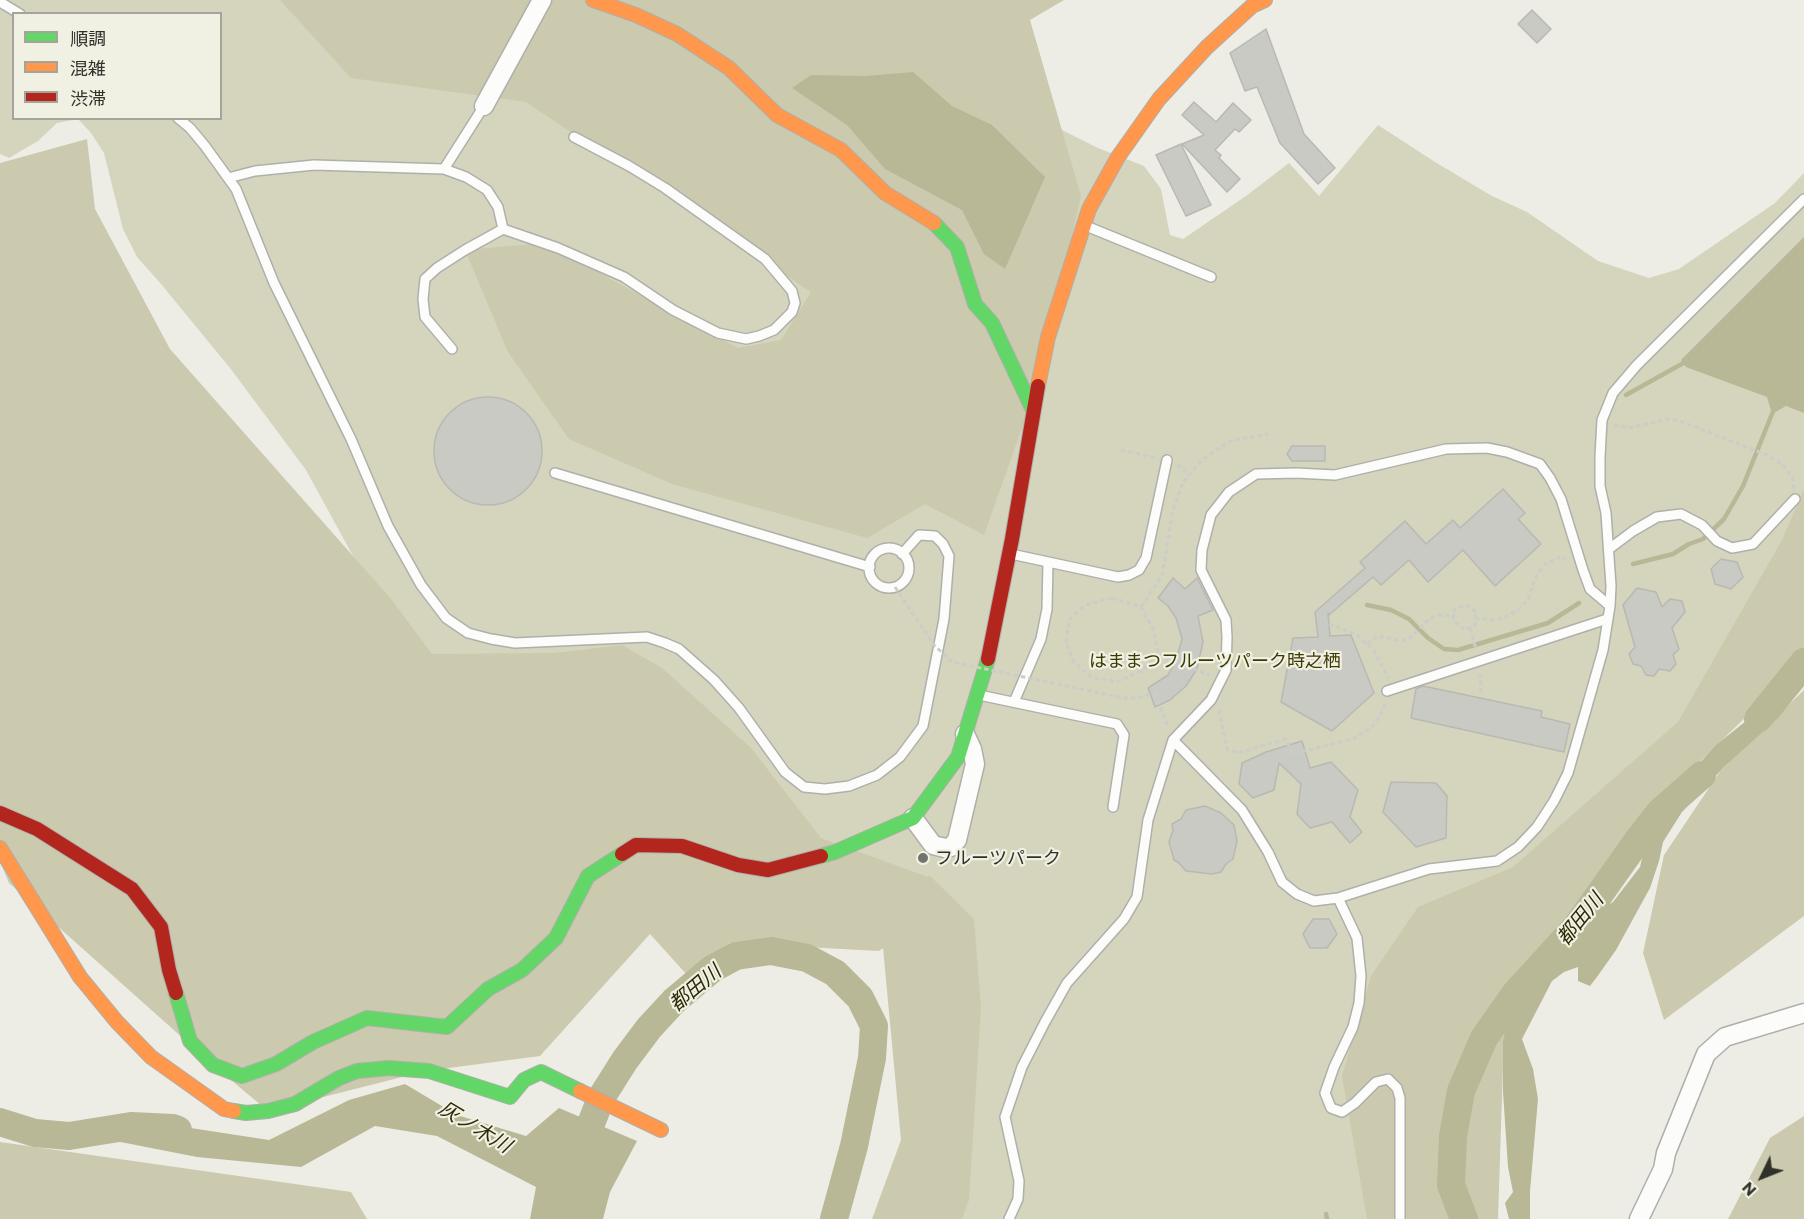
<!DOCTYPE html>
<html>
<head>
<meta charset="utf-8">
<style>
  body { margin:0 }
  #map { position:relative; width:1804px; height:1219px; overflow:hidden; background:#edede6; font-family:Commissioner,"Noto Sans JP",sans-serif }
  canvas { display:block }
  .legend { position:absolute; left:12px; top:12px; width:210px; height:108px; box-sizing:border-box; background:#f0f0e3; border:2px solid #a4a49a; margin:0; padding:8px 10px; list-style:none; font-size:18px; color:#31312c }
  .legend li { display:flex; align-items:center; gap:12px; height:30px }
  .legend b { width:30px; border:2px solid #a4a49a }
  .north { position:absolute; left:1732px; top:1147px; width:60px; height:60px; -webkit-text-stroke:4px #f0f0e3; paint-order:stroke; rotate:227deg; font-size:16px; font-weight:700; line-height:24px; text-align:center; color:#31312c }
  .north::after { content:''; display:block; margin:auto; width:21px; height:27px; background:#31312c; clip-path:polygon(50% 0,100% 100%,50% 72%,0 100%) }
</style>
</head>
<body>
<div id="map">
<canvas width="1804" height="1219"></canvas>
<ul class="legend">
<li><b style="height:8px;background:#63d668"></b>順調</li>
<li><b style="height:8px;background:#ff974d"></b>混雑</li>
<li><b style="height:8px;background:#b3261e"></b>渋滞</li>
</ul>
<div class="north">N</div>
</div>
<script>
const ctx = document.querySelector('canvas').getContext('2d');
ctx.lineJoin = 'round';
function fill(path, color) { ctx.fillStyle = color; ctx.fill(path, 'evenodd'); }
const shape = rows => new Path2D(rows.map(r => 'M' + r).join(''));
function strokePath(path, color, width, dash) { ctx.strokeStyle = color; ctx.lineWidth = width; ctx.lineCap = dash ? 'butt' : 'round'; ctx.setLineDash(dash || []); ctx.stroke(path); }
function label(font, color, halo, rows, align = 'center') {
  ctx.font = font + ' Commissioner,"Noto Sans JP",sans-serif'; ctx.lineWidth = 4.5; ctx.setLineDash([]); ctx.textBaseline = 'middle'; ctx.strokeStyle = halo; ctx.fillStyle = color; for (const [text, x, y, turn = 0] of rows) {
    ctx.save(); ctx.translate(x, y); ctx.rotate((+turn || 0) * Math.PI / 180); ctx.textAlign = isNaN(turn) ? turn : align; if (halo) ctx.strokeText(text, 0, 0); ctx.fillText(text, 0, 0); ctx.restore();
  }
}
const green = shape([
  [0,0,975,0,1062,130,1098,148,1144,166,1161,189,1170,235,1183,239,1246,196,1289,163,1319,196,1378,125,1435,162,1492,196,1527,212,1598,261,1649,278,1679,269,1775,203,1804,173,1804,639,1559,907,1445,1219,923,1219,917,961,452,692,389,622,306,470,230,368,161,284,137,257,123,229,104,153,91,133,78,119,57,123,38,141,9,158,0,154],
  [14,14,220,14,220,118,14,118]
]);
const forest = shape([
  [280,0,1064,0,1030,20,1081,196,1039,380,984,535,925,504,867,538,672,484,569,439,508,352,465,250,544,243,738,348,781,340,811,292,526,102,351,78],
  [87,139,95,209,170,349,391,599,432,654,554,653,622,645,662,668,751,748,821,838,928,877,930,876,974,919,981,1007,969,1200,962,1219,872,1219,901,1140,883,948,879,951,730,943,688,976,650,934,540,1056,426,1071,268,1111,213,1065,9,883,0,861,0,163],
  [1804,489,1804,661,1693,768,1580,915,1504,1036,1498,1219,1367,1219,1342,1076,1371,976,1418,907,1513,867,1678,722,1782,540],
  [1804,690,1804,916,1664,1020,1643,953,1664,855,1721,770],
  [1804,1116,1804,1219,1728,1219,1770,1138],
  [0,1142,351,1192,367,1219,0,1219]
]);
const water = shape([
  [913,72,952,106,992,125,1045,177,1005,269,984,254,962,210,885,169,847,125,792,88,811,75,866,76],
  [1804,237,1804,413,1786,406,1772,414,1767,397,1686,367,1681,360],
  [1804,668,1804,686,1778,718,1724,767,1682,812,1663,842,1659,861,1650,888,1616,950,1597,977,1590,986,1578,981,1578,967,1564,972,1552,981,1522,1039,1533,1069,1538,1099,1530,1191,1530,1219,1509,1219,1505,1203,1513,1192,1508,1167,1503,1092,1503,1042,1508,1014,1527,988,1561,956,1577,946,1600,910,1613,902,1640,867,1645,845,1692,771,1716,745,1751,717],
  [405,1084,457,1115,526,1136,559,1108,637,1141,610,1192,603,1219,530,1219,536,1187,437,1136,375,1126,301,1167,197,1157,90,1136,158,1123,269,1140,349,1100]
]);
const stream = shape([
  [1626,395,1687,361],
  [1633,564,1673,554,1689,544,1703,539,1724,519,1743,486,1774,409],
  [1367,605,1391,610,1409,619,1428,638,1444,649,1458,650,1548,623,1579,603],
  [1326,1214,1327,1219]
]);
const river = shape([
  [1758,719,1804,662],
  [0,1122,35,1133,69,1136,131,1126,173,1128,178,1130],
  [554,1219,601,1098,625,1060,649,1028,674,1001,712,969,736,956,771,951,807,958,835,973,860,998,874,1026,872,1058,854,1146,834,1219],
  [1464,1219,1451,1185,1453,1136,1461,1091,1484,1038,1515,994,1577,926,1638,840,1660,812,1702,775]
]);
const building = shape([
  [1532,10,1551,29,1537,43,1518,24,1532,10],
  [1266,29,1304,134,1335,168,1318,184,1280,143,1257,87,1245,91,1230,53,1266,29],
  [1194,102,1216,122,1233,103,1251,120,1239,132,1235,129,1215,150,1221,155,1219,158,1240,179,1227,192,1182,144,1204,135,1182,115,1194,102],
  [1181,144,1211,205,1186,216,1156,155,1181,144],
  '434 451a54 54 0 1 1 108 0a54 54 0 1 1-108 0Z',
  [1292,446,1325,446,1325,461,1292,461,1287,454,1292,446],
  [1503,489,1525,513,1518,519,1541,544,1495,586,1463,550,1428,582,1409,560,1381,585,1373,577,1329,615,1328,613,1330,636,1351,635,1374,693,1332,731,1281,702,1293,638,1318,637,1315,612,1365,568,1360,562,1405,521,1426,544,1453,520,1460,528,1503,489],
  [1721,559,1737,562,1743,577,1731,589,1715,584,1711,569,1721,559],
  [1173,578,1185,589,1197,578,1213,610,1198,616,1203,642,1197,669,1186,686,1170,700,1155,707,1148,688,1168,675,1176,661,1182,639,1176,618,1168,606,1158,598,1173,578],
  [1637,588,1656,592,1662,607,1670,599,1682,601,1685,612,1672,628,1679,649,1673,655,1676,664,1670,671,1659,669,1654,676,1646,675,1641,666,1633,664,1629,654,1635,647,1623,605,1637,588],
  [1423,686,1542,711,1541,717,1570,724,1564,752,1411,718,1416,689,1423,686],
  [1302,741,1310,768,1331,762,1358,790,1350,817,1362,832,1350,843,1332,822,1310,828,1297,814,1301,784,1279,763,1274,790,1253,798,1239,784,1242,763,1266,752,1302,741],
  [1391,782,1436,783,1447,796,1446,838,1416,847,1383,812,1391,782],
  [1205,806,1221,813,1234,825,1237,841,1233,859,1226,864,1221,872,1212,874,1186,871,1179,863,1174,860,1169,842,1173,830,1172,824,1181,819,1186,810,1205,806],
  [1313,919,1329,919,1337,934,1327,948,1310,948,1303,934,1313,919]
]);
const path = shape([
  [1614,425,1630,428,1667,419,1677,420,1767,455,1783,465,1793,479,1794,489],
  [1121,450,1157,458],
  [1177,465,1190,474],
  [1112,598,1141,607,1154,631,1158,655,1141,671,1117,682,1091,677,1073,661,1066,642,1069,620,1085,605,1112,598],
  [1466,605,1476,612,1475,625,1465,630,1453,620,1455,609,1466,605],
  [1141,607,1162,576,1173,510,1183,482,1203,459,1230,441,1268,434],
  [1475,618,1493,620,1506,617,1518,610,1528,600,1535,578,1544,565,1562,556,1566,561],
  [1329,624,1356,634,1374,651,1389,679],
  [1470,628,1476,649],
  [1367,644,1376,637,1385,637,1402,641,1411,637,1428,620,1437,615,1454,616],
  [1158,655,1209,675],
  [1480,673,1481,695],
  [1155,693,1168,727],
  [1219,710,1227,749,1238,753,1286,739,1292,754,1353,739,1372,727,1384,709,1385,701]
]);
const lane = shape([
  [0,2,20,14],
  [178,118,190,128,205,146,236,189,274,283,351,439,388,526,421,585,446,618,468,633,491,639,515,643,647,637,665,643,679,649,714,680,739,708,785,772,804,787,825,789,849,786,877,775,900,757,923,726,944,619,949,556,943,544,935,536,919,535,902,554],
  [444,169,484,106],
  [228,178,255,171,314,165,444,169,466,177,487,190,498,207,503,229],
  [1086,226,1211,277],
  [452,349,425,317,423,299,425,279,437,268,465,250,503,229,558,248,624,277,673,310,718,333,746,339,759,336,774,330,792,312,795,303,792,291,765,259,665,188,629,166,574,137],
  [555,473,870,567],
  '869 568a20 20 0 1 1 40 0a20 20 0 1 1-40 0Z',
  [1609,549,1633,531,1657,517,1681,514,1702,525,1717,541,1732,548,1753,544,1795,499],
  [1011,554,1118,577,1129,575,1139,570,1146,558,1167,460],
  [1387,691,1607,619],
  [979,695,1117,724,1124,735,1113,807],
  [1014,702,1041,639,1047,609,1048,562],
  [1173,740,1242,810,1268,852,1282,882,1297,894,1314,901,1338,898,1429,869,1497,861,1518,847,1537,827,1554,801,1568,773,1603,650,1610,606,1611,586,1606,513,1600,486,1600,457,1602,420,1613,393,1637,365,1804,199],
  [1338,898,1357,938,1361,976,1359,1003,1353,1027,1334,1067,1325,1093,1331,1108,1342,1112,1355,1103,1376,1082,1388,1079,1397,1088,1400,1098,1400,1219],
  [1009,1219,1018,1199,1019,1181,1005,1117,1022,1067,1045,1022,1067,983,1124,919,1137,897,1148,820,1173,740,1211,700,1226,670,1227,637,1226,620,1201,570,1202,550,1211,515,1229,492,1256,474,1296,473,1335,475,1446,449,1487,448,1507,452,1540,464,1550,478,1561,499,1583,570,1590,589,1610,606]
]);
const street = shape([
  [484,106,542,0],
  [913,818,933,845,945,848,951,847,957,840,975,764,972,749,965,734],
  [1639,1219,1663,1169,1666,1153,1706,1054,1725,1037,1804,1013]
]);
const fast = shape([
  [934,223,957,247,975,304,992,323,1033,410],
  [821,856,835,852,913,818,958,757,988,659],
  [176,993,190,1041,213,1065,242,1076,276,1064,313,1042,367,1018,447,1027,488,989,522,970,556,938,588,876,622,854],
  [234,1111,246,1113,268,1111,295,1104,339,1078,357,1071,389,1068,429,1071,510,1097,524,1080,541,1072,580,1091]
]);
const slow = shape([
  [593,0,636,15,677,34,729,68,777,115,841,150,885,193,934,223],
  [1038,386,1048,337,1089,209,1118,157,1159,99,1207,47,1252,6,1265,0],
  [0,848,80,977,117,1022,151,1057,224,1109,234,1111],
  [580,1091,661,1130]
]);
const jam = shape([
  [988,659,1012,539,1038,386],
  [0,813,37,829,132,889,161,927,169,970,176,993],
  [622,854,636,845,682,846,738,865,768,870,821,856]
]);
const pathBridge = shape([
  [895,587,934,645,952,662,1124,698,1137,698,1155,693]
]);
const markers = [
  [923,858,6,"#73736d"]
];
const parkNames = [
  ["はままつフルーツパーク時之栖",1215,661]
];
const poiNames = [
  ["フルーツパーク",935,858]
];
const waterNames = [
  ["都田川",1580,919,-51],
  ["都田川",695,988,-40],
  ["灰ノ木川",475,1127,31]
];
fill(green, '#d5d5bd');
fill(forest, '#cbcaae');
fill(water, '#b8b897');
strokePath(stream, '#b8b897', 4.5);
strokePath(river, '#b8b897', 28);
fill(building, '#cacac4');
strokePath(building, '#b9b9b3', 1.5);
strokePath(lane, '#afafab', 12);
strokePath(street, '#afafab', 21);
strokePath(fast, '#afafab', 16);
strokePath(slow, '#afafab', 16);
strokePath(jam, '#afafab', 16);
strokePath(path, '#ccccc8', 3, [4.5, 3]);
strokePath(lane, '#fcfcfb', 9);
strokePath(street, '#fcfcfb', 18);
strokePath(fast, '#63d668', 14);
strokePath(slow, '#ff974d', 14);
strokePath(jam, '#b3261e', 14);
strokePath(pathBridge, '#ccccc8', 3, [4.5, 3]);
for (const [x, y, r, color] of markers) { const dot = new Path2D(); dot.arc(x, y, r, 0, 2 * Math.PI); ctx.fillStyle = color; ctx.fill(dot); strokePath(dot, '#f0f0e3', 2); }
label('18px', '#3c3900', '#f0f0e3', parkNames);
label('18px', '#31312c', '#f0f0e3', poiNames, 'left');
label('italic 20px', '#2c2a05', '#f0f0e3', waterNames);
</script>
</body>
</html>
